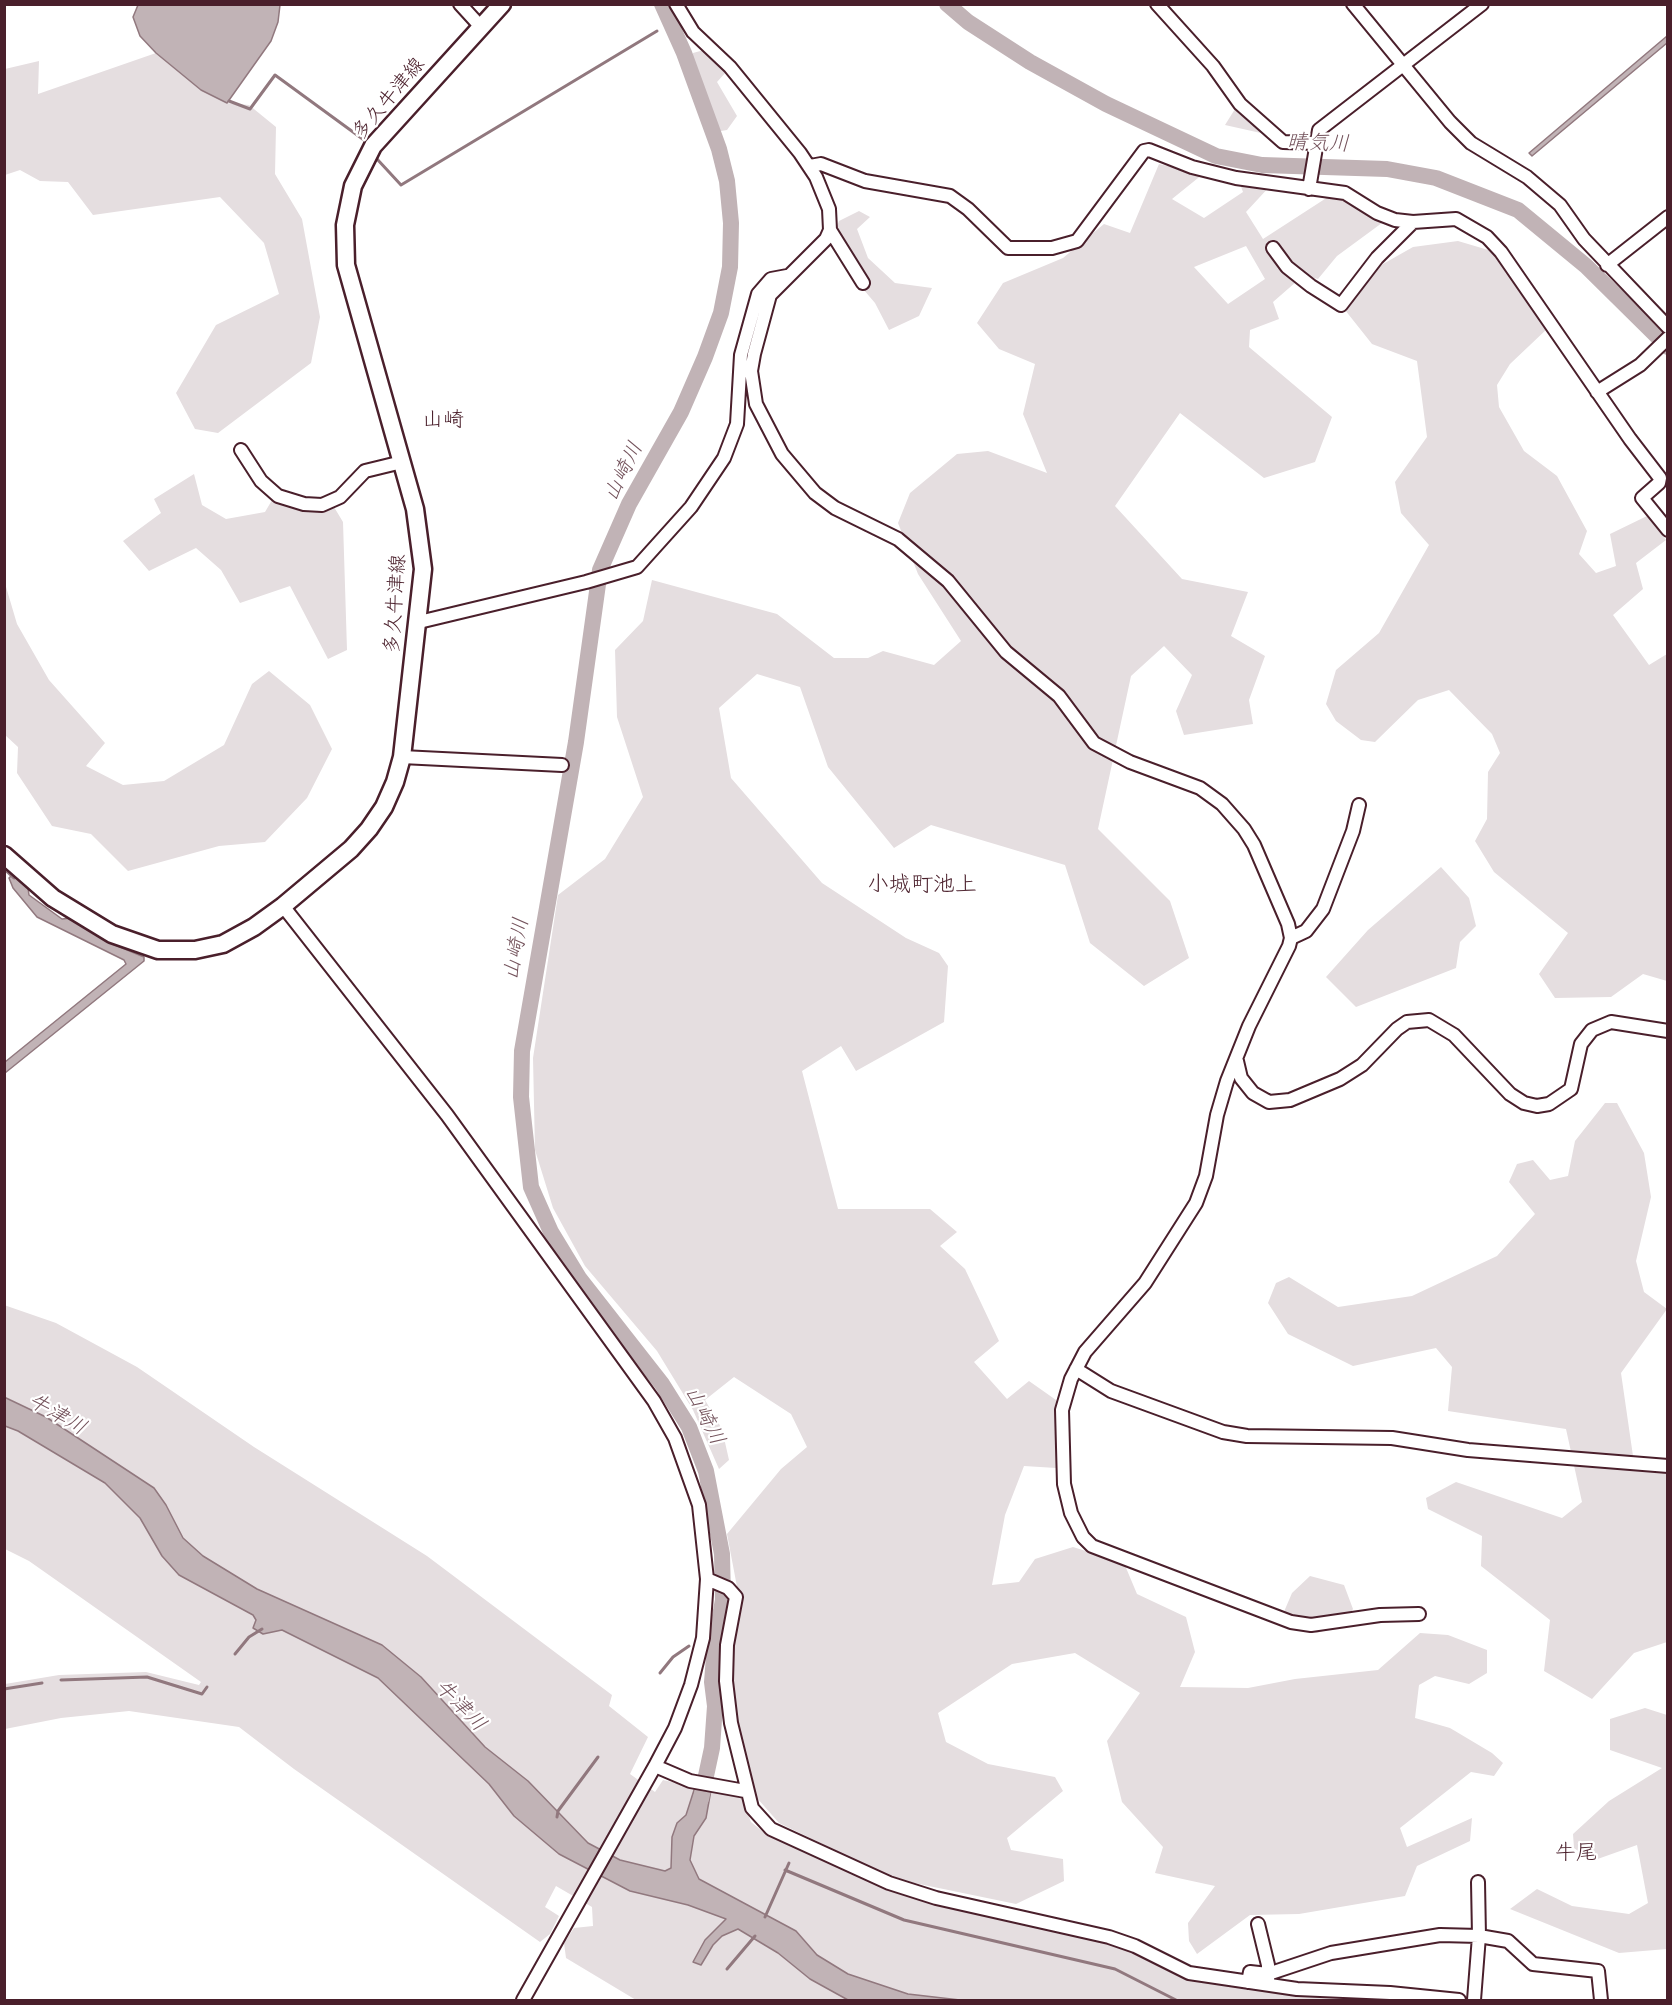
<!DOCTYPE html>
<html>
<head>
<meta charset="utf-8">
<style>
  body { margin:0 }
  #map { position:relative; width:1672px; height:2005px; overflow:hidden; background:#fff; font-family:"Balsamiq Sans",sans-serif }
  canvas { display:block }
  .frame { position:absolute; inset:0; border:6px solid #4a1f2b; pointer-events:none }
</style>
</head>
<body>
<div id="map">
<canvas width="1672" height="2005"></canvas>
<div class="frame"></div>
</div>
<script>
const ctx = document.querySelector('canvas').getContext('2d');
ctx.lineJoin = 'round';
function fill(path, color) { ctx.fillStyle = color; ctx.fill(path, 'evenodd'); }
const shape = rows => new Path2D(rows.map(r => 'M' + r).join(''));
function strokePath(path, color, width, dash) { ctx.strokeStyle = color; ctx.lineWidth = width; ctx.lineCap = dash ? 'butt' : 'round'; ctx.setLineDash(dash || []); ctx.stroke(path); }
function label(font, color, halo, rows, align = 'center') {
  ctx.font = font + ' "Balsamiq Sans","Klee One",sans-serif'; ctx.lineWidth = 4.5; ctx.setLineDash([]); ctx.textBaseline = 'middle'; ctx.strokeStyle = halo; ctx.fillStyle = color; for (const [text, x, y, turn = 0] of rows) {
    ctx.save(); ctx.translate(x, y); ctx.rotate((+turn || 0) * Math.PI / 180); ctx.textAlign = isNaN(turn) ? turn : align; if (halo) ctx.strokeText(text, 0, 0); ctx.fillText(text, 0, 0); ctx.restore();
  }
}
const green = shape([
  [704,50,727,71,717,82,737,116,727,130,715,132,693,66,693,53],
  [156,53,201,90,227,103,249,105,276,127,275,174,302,219,320,317,311,363,218,433,195,429,176,393,216,325,279,294,264,243,220,197,93,215,68,182,40,181,20,170,5,175,5,69,39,61,38,94],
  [1240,101,1283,138,1225,125],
  [1159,164,1203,174,1172,199,1204,218,1243,192,1239,181,1271,185,1246,212,1263,239,1331,195,1386,220,1337,256,1318,279,1304,275,1273,302,1279,319,1250,330,1249,347,1332,417,1315,462,1264,478,1180,413,1115,506,1182,579,1248,592,1231,636,1265,656,1249,700,1253,724,1184,735,1176,711,1192,675,1164,646,1131,676,1098,829,1170,901,1189,958,1144,986,1090,943,1065,865,931,825,894,848,828,767,800,687,757,674,719,708,731,778,822,883,906,938,939,953,948,966,944,1022,856,1071,841,1046,802,1071,838,1209,930,1209,957,1232,940,1246,965,1269,999,1341,974,1362,1007,1399,1029,1381,1056,1400,1061,1430,1056,1468,1024,1466,1005,1515,992,1585,1019,1582,1035,1559,1073,1547,1124,1563,1137,1594,1186,1617,1195,1652,1180,1687,1248,1688,1295,1679,1378,1670,1420,1633,1448,1635,1487,1650,1487,1673,1469,1684,1435,1676,1419,1685,1415,1718,1450,1728,1492,1753,1503,1763,1494,1776,1471,1772,1400,1828,1407,1847,1472,1818,1470,1841,1417,1866,1405,1896,1299,1914,1250,1915,1197,1954,1189,1941,1188,1923,1215,1886,1155,1873,1163,1847,1122,1802,1107,1741,1140,1693,1075,1653,1012,1664,938,1713,946,1742,988,1764,1055,1777,1063,1791,1007,1838,1011,1850,1063,1859,1064,1881,1016,1904,895,1879,779,1823,757,1798,738,1724,731,1657,738,1592,727,1534,781,1469,807,1447,791,1414,734,1377,705,1400,722,1429,729,1460,719,1469,693,1410,657,1351,585,1266,553,1208,535,1150,533,1058,558,895,605,859,643,797,617,717,615,650,643,621,652,580,777,614,834,658,868,658,883,651,934,665,961,641,918,574,898,523,910,493,957,454,988,451,1047,473,1023,414,1035,364,999,349,977,323,1003,283,1063,258,1104,224,1130,233],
  [1246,246,1265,279,1228,304,1194,267],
  [859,211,870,217,857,229,868,258,895,283,932,288,919,316,889,330,875,303,852,276,832,240,839,221],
  [1458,241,1495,252,1548,328,1510,364,1497,385,1499,407,1524,451,1557,476,1587,531,1579,554,1596,573,1616,566,1610,534,1647,516,1666,540,1636,563,1643,589,1613,615,1649,665,1667,654,1667,981,1643,974,1611,997,1555,998,1539,974,1568,933,1494,872,1475,841,1487,819,1488,772,1500,753,1492,734,1449,690,1418,700,1375,742,1361,740,1336,721,1326,704,1336,670,1379,633,1429,545,1401,513,1395,482,1427,437,1417,361,1372,344,1345,310,1376,268,1413,247],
  [194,474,202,505,226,519,265,512,278,490,305,500,328,497,343,522,347,650,328,659,290,586,240,603,221,570,196,548,149,571,123,541,161,513,154,499],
  [4,580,17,624,49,680,105,743,86,766,123,785,164,781,224,745,252,684,269,671,310,705,332,749,307,798,265,842,219,846,128,871,91,834,52,826,17,773,18,747,5,735],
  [1441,867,1469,898,1476,926,1460,942,1456,968,1356,1007,1326,977,1368,930],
  [1605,1103,1617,1103,1644,1153,1651,1197,1636,1261,1644,1292,1667,1309,1621,1373,1633,1456,1642,1471,1667,1473,1667,1642,1634,1653,1592,1699,1544,1671,1550,1620,1481,1566,1482,1536,1428,1509,1426,1498,1456,1482,1562,1518,1582,1502,1566,1429,1448,1411,1452,1367,1436,1348,1353,1366,1288,1334,1268,1303,1276,1283,1289,1277,1338,1307,1412,1296,1497,1256,1535,1214,1509,1182,1517,1164,1533,1160,1550,1180,1568,1176,1575,1141],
  [4,1305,56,1323,137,1367,254,1447,427,1556,612,1695,609,1706,648,1737,630,1774,655,1792,663,1780,695,1787,686,1816,677,1823,672,1837,672,1868,665,1871,620,1860,588,1843,528,1781,485,1747,421,1677,382,1645,257,1589,203,1556,183,1538,166,1505,46,1417,5,1397],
  [4,1426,18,1431,105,1483,140,1518,162,1556,179,1575,253,1615,257,1620,253,1628,263,1634,282,1630,378,1678,490,1784,514,1816,688,1905,726,1919,715,1930,701,1965,713,1945,722,1936,738,1929,778,1953,810,1979,848,2000,636,2000,566,1958,564,1943,574,1928,593,1926,592,1907,556,1886,545,1907,559,1916,550,1934,540,1942,294,1769,239,1727,129,1711,61,1718,5,1729,5,1684,59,1675,146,1672,199,1685,201,1682,29,1561,5,1549],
  [1310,1576,1344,1585,1353,1609,1344,1624,1317,1633,1288,1626,1283,1614,1292,1593],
  [1645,1708,1667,1715,1667,1949,1619,1953,1510,1909,1537,1889,1572,1906,1629,1914,1648,1903,1637,1845,1592,1861,1574,1848,1573,1834,1609,1801,1662,1768,1610,1750,1610,1719],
  [711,1790,740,1794,751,1822,768,1836,913,1898,1124,1945,1185,1978,1311,1993,1396,1989,1398,2000,960,2000,908,1994,848,1974,817,1955,796,1931,699,1879,690,1860,694,1836,706,1818]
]);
const water = shape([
  [138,5,138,4,280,5,278,22,271,41,227,103,201,90,156,53,140,36,133,17,138,5],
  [1667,36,1667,43,1532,156,1529,153,1667,36],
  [13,874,28,888,29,895,62,919,71,918,108,942,144,957,144,961,5,1073,5,1062,126,964,124,960,37,917,13,888,9,878,13,874],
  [4,1397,46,1417,154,1488,166,1505,183,1538,203,1556,257,1589,382,1645,421,1677,485,1747,528,1781,588,1843,620,1860,665,1871,671,1868,672,1837,677,1823,686,1815,695,1787,711,1790,706,1818,694,1836,690,1860,699,1879,796,1931,817,1955,848,1974,908,1994,960,2000,848,2000,810,1979,778,1953,738,1929,722,1936,713,1945,701,1965,693,1962,705,1940,726,1919,688,1905,630,1891,559,1854,514,1816,489,1784,378,1678,282,1630,263,1634,253,1628,256,1620,253,1615,179,1575,162,1556,140,1518,105,1483,18,1431,5,1426,4,1397]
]);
const stream = shape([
  [229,101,250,109,275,75,364,140],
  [377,159,401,185,657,31],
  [4,869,14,878],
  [235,1654,249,1637,262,1629],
  [660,1673,673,1657,689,1646],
  [61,1680,147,1677,202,1694,207,1687],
  [4,1689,42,1683],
  [557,1817,558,1811,598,1757],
  [785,1870,904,1920,1115,1969,1176,2000],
  [765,1917,789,1863],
  [727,1969,755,1936]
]);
const river = shape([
  [662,4,684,53,719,149,727,181,731,223,730,267,721,313,705,357,681,412,629,504,600,570,576,742,522,1051,521,1097,531,1187,551,1232,579,1278,662,1384,689,1427,706,1471,722,1554,723,1600,715,1643,712,1682,715,1706,712,1748,701,1799],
  [947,4,968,22,1030,62,1106,104,1216,156,1262,165,1387,169,1436,178,1518,210,1586,266,1668,347]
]);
const minor = shape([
  [460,4,481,27],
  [676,4,693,32,730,67,800,153,816,177,829,209,830,230,826,239,770,295,754,354,751,371,756,404,782,454,815,493,835,508,898,539,948,581,1006,652,1059,696,1094,743,1130,762,1200,788,1222,804,1244,829,1254,845,1288,924,1291,938,1289,946,1249,1026,1227,1081,1217,1115,1206,1176,1196,1203,1145,1283,1085,1352,1071,1379,1062,1410,1064,1484,1071,1513,1083,1537,1092,1546,1291,1622,1311,1625,1380,1615,1419,1614],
  [1157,4,1213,66,1240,104,1283,142,1315,143],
  [1353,4,1450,122,1471,143,1527,177,1560,205,1584,239,1668,327],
  [810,166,821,164,865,181,950,196,968,209,1008,248,1052,248,1077,241,1144,151,1149,150,1192,167,1236,178,1345,193,1377,213,1395,220,1413,222,1456,219,1487,237,1501,252,1630,439,1660,478,1659,483,1642,498,1668,530],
  [1309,189,1319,130,1482,4],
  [830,230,863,283],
  [1273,248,1287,267,1311,286,1341,305,1377,258,1413,222],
  [1607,265,1668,217],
  [1597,392,1640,365,1668,338],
  [241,450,261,481,278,496,304,504,322,505,340,497,365,471,402,462],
  [419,622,586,582,637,567,691,507,724,458,737,424,741,355,758,294,771,279,787,276],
  [402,757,562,765],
  [283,906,447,1115,654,1401,675,1438,699,1505,707,1579,703,1638,691,1685,675,1728,655,1766,523,2000],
  [1291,938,1306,931,1323,909,1353,831,1359,805],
  [1237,1061,1241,1078,1253,1093,1269,1102,1290,1100,1340,1079,1362,1065,1397,1029,1407,1022,1429,1020,1454,1035,1510,1094,1524,1103,1537,1106,1549,1104,1571,1089,1581,1044,1592,1030,1611,1022,1668,1031],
  [1076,1369,1111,1391,1223,1432,1247,1436,1392,1438,1468,1450,1668,1466],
  [707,1579,728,1588,736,1597,727,1645,726,1681,731,1723,752,1808,771,1829,889,1883,936,1898,1109,1937,1135,1946,1189,1973,1297,1989,1390,1993,1459,2000],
  [655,1766,690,1781,745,1791],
  [1258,1924,1268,1965,1268,1980],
  [1248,1982,1250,1972,1268,1974,1331,1953,1440,1935,1479,1936,1508,1941,1533,1964,1598,1971,1601,2000],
  [1474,2000,1479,1936,1478,1882]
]);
const major = shape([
  [4,855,53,898,112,934,158,950,195,950,223,944,254,927,283,906,351,849,369,829,384,807,395,782,402,757,423,569,415,509,346,265,345,225,353,186,373,146,502,4]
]);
const streetNames = [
  ["多久牛津線",389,99,-50],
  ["多久牛津線",396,604,-86]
];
const waterNames = [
  ["晴気川",1318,144,2],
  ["山崎川",624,472,-64],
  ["山崎川",517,949,-80],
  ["牛津川",57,1415,30],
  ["山崎川",704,1416,63],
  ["牛津川",460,1706,46]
];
const neighbourhoodNames = [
  ["山崎",443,421],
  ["牛尾",1576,1854]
];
const quarterNames = [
  ["小城町池上",922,885]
];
fill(green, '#e5dee0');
fill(water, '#c1b3b6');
strokePath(water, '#91787e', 1.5);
strokePath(stream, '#91787e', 3);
strokePath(river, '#c1b3b6', 16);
strokePath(minor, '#4a1f2b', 16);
strokePath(major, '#4a1f2b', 21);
strokePath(minor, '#fff', 12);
strokePath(major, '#fff', 16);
label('20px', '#4a1f2b', '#fff', streetNames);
label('italic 21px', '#74535c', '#fff', waterNames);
label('21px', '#4a1f2b', '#fff', neighbourhoodNames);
label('22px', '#4a1f2b', '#fff', quarterNames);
</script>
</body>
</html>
